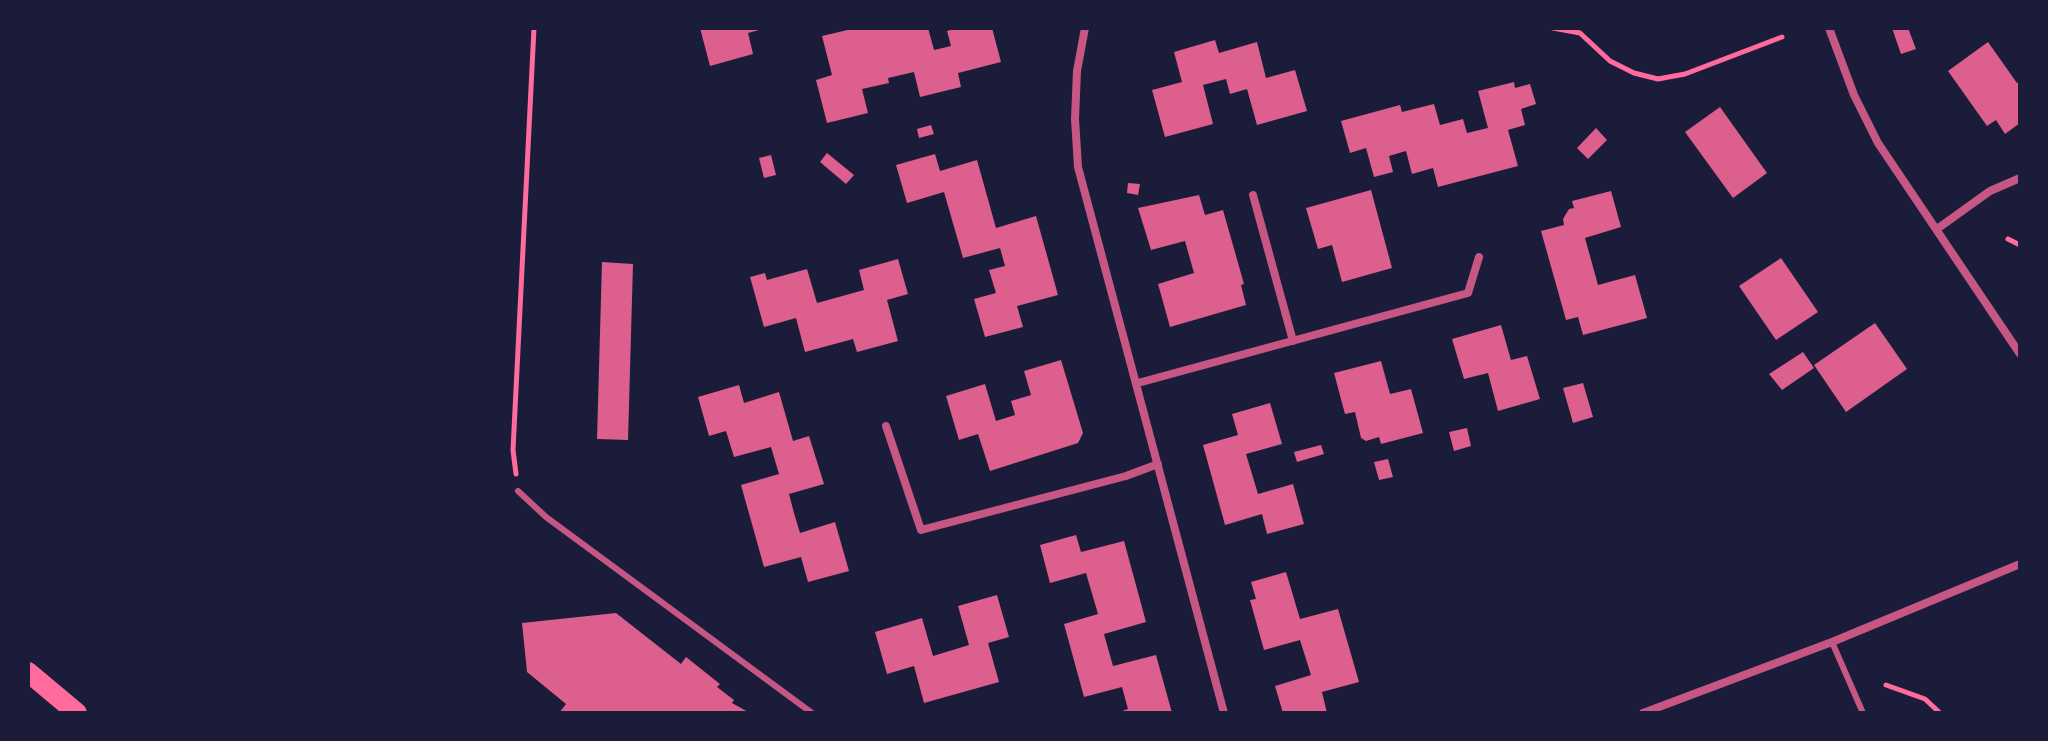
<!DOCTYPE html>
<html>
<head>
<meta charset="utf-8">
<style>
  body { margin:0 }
  #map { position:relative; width:2048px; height:741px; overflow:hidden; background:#1b1b3a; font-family:"Zilla Slab",serif }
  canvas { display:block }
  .frame { position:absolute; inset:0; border:30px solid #1b1b3a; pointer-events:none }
</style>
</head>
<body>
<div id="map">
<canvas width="2048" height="741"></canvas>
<div class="frame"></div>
</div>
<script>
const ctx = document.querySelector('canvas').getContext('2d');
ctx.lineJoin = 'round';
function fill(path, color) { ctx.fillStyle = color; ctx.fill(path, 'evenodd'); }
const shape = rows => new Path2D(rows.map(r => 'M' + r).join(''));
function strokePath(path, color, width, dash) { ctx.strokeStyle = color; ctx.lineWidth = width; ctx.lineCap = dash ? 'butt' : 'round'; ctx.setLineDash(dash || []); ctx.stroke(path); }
const building = shape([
  [700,28,763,28,763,29,748,33,753,54,710,66],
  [856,28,928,28,934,50,951,46,947,31,958,28,992,28,1001,62,958,73,961,87,920,97,914,72,888,78,889,83,862,89,868,113,827,123,816,80,832,75,822,36],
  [1892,28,1908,28,1916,49,1901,54],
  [1215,40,1219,53,1257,42,1266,78,1295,70,1307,111,1257,125,1247,89,1230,94,1226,79,1203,85,1213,124,1165,137,1152,90,1182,82,1174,52],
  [1988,42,2017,83,2020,81,2020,123,2005,134,1996,120,1987,126,1948,71],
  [1514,82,1515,88,1530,84,1536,104,1521,109,1525,125,1508,130,1518,166,1438,187,1433,168,1412,174,1406,151,1389,156,1393,172,1374,177,1366,148,1350,153,1341,121,1400,105,1402,112,1434,104,1440,125,1463,119,1467,133,1488,128,1478,91],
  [1720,107,1767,173,1733,198,1685,132],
  [931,125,934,134,919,138,917,129],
  [1596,128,1607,140,1588,159,1577,148],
  [827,153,854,175,846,184,820,162],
  [935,154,940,171,977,160,996,228,1036,216,1058,295,1017,306,1023,327,985,337,974,299,996,293,989,270,1005,266,1000,248,963,258,944,192,907,203,896,165],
  [771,155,776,175,764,178,759,158],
  [1128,183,1140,184,1138,195,1127,193],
  [1371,190,1392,268,1342,282,1332,245,1318,249,1306,208],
  [1611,191,1621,227,1585,238,1598,285,1635,275,1647,318,1583,335,1578,317,1566,320,1541,231,1564,225,1563,219,1569,209,1574,208,1572,201],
  [1199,195,1205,215,1223,210,1244,284,1241,285,1246,305,1170,327,1158,284,1194,273,1185,241,1151,250,1138,208],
  [1781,258,1818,312,1776,340,1739,286],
  [898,259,908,294,887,300,898,341,857,352,853,339,805,352,796,318,764,327,750,277,765,273,767,280,807,269,817,303,864,290,859,270],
  [602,262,633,264,628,440,597,439],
  [1875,323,1907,369,1846,412,1814,365],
  [1501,325,1511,360,1527,356,1540,399,1498,411,1488,373,1464,379,1452,339],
  [1803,352,1814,368,1782,390,1769,374],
  [1061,360,1083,433,1078,443,990,471,978,434,959,440,946,396,985,384,996,421,1015,415,1011,401,1031,395,1024,371],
  [1381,361,1390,394,1411,389,1423,433,1381,444,1379,437,1366,441,1361,438,1355,412,1345,414,1334,373],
  [1583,383,1593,417,1573,423,1563,388],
  [739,385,744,403,779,392,793,441,809,436,824,484,789,494,794,513,800,533,835,522,849,571,808,582,801,557,764,567,741,485,779,474,771,447,734,457,726,431,709,436,698,397],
  [1270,403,1282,444,1246,454,1258,494,1293,484,1304,524,1267,534,1262,514,1225,525,1203,445,1238,435,1232,414],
  [1467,428,1471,446,1454,451,1449,432],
  [1321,445,1324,454,1297,462,1294,452],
  [1388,459,1393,477,1379,480,1374,462],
  [1076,535,1081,552,1124,541,1146,622,1104,634,1109,652,1113,666,1156,655,1172,713,1116,713,1128,709,1122,687,1084,697,1064,624,1098,614,1086,573,1050,583,1040,545],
  [1286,572,1300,619,1338,609,1359,682,1322,692,1327,713,1283,713,1275,686,1311,675,1300,640,1264,650,1250,600,1256,599,1251,582],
  [997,595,1009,637,988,643,999,682,924,703,914,666,887,674,875,632,922,618,933,656,969,645,958,606],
  [616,613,681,664,686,657,720,684,717,687,734,700,732,703,750,713,559,713,566,704,527,672,522,623]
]);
const path = shape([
  [1553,28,1580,33,1610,61,1634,73,1658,79,1685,74,1782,37],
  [2008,239,2020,245],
  [516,474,513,450,534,28],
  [1886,685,1925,699,1940,713]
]);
const service = shape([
  [518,491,546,517,812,713],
  [1832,642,1863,713]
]);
const minor = shape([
  [1085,28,1077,71,1075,119,1078,167,1224,713],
  [1829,28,1854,95,1878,143,2020,354],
  [1253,195,1293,341],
  [1937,229,1990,191,2020,178],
  [1138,383,1468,293,1479,257],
  [886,426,921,530,1126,476,1158,464],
  [1643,713,1832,642,2020,564]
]);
const primary = shape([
  [28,672,77,713]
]);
fill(building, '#dd5f8e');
strokePath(path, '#ff6b9d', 5);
strokePath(service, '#c65784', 6);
strokePath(minor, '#c65784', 8);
strokePath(primary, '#ff6b9d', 20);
</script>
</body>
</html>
